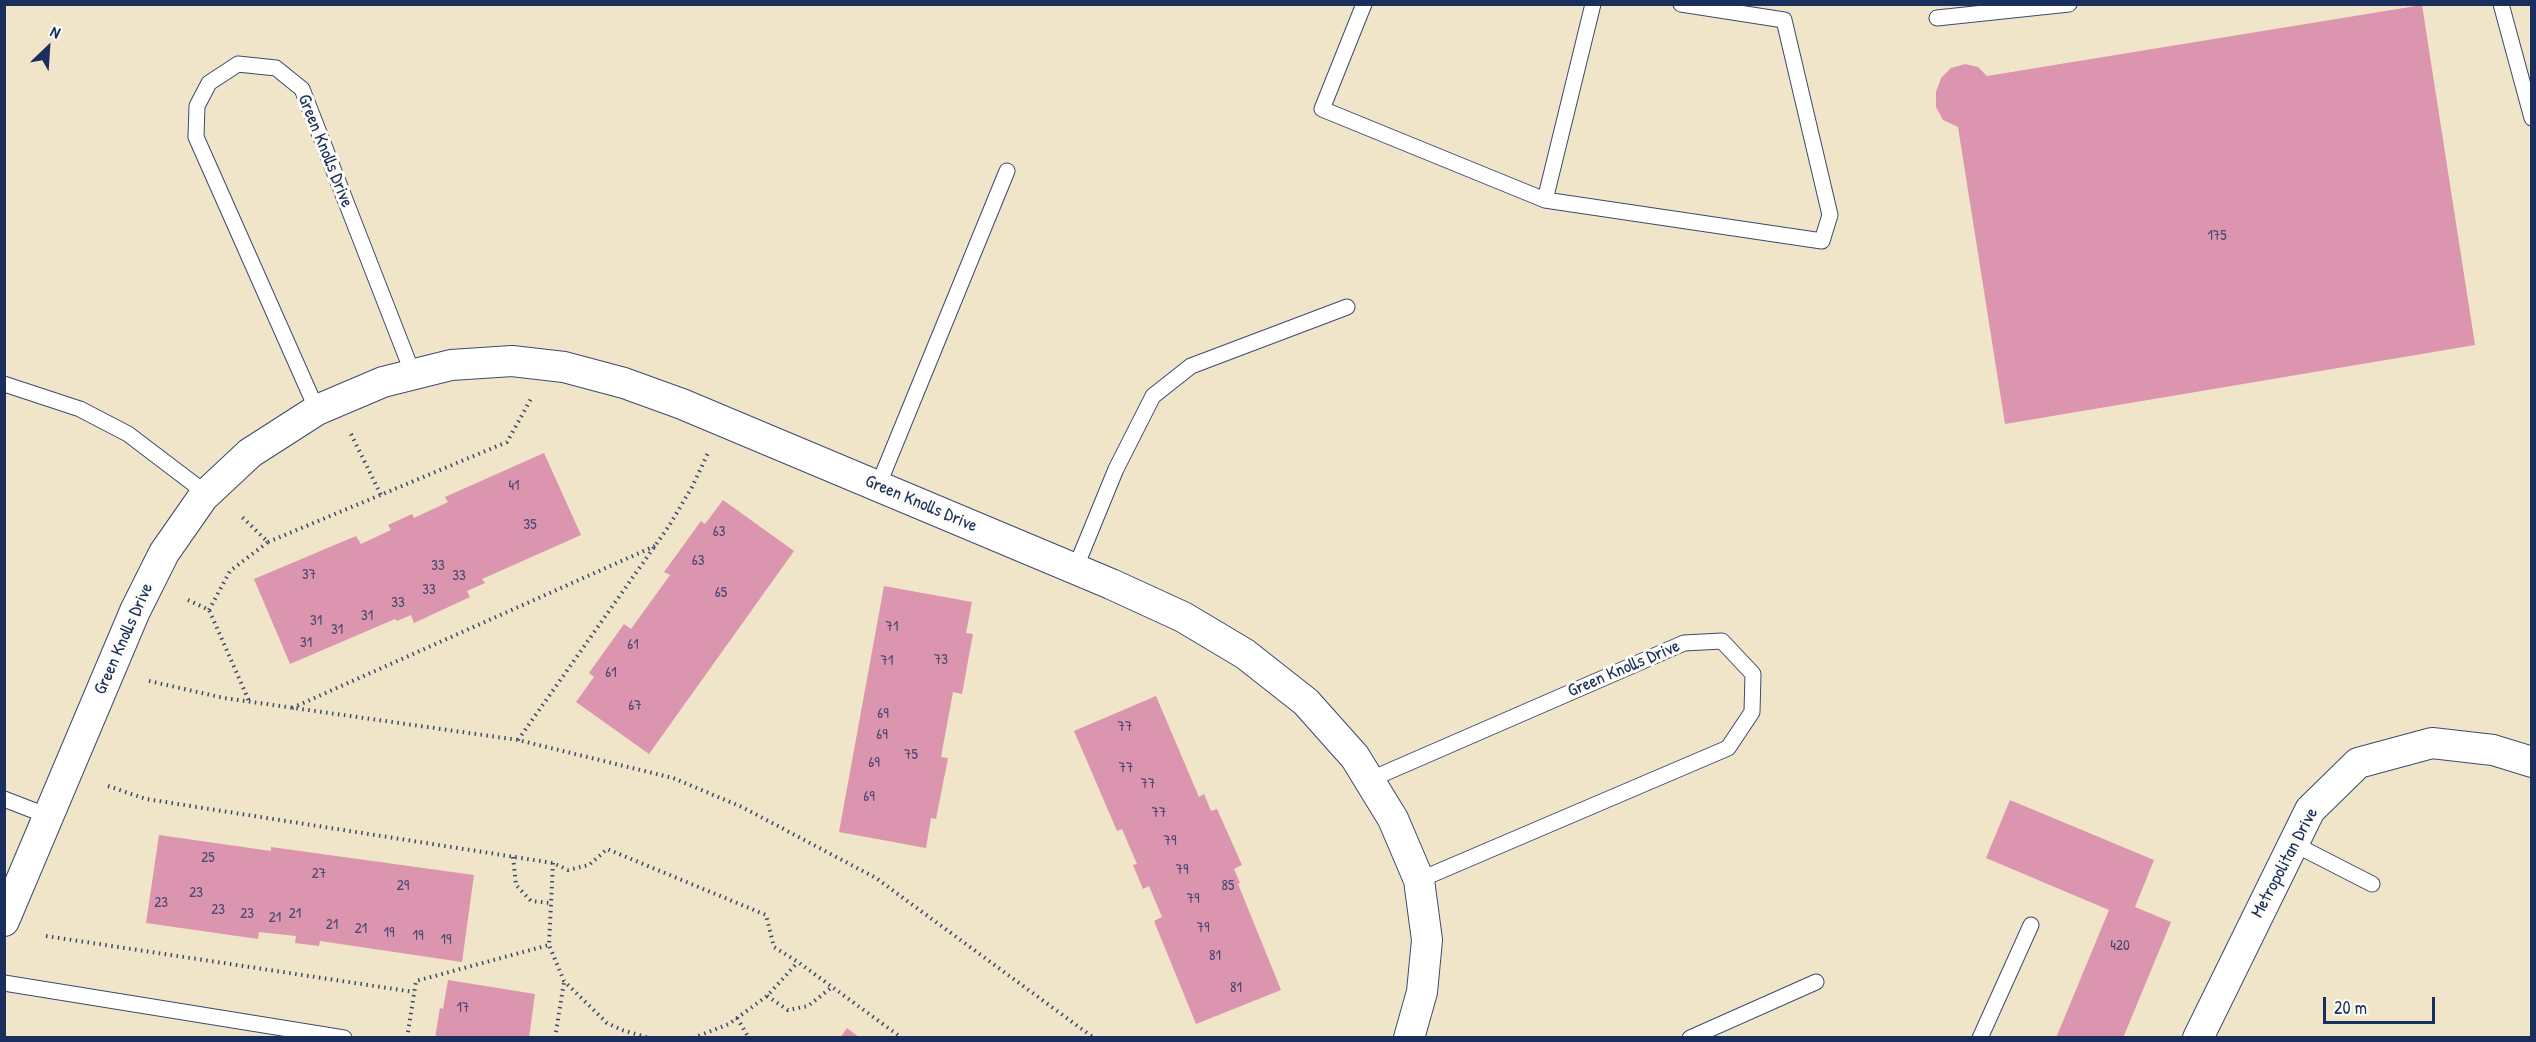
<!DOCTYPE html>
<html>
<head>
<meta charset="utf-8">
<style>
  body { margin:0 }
  #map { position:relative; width:2536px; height:1042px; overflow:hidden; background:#f0e5c8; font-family:"Patrick Hand",sans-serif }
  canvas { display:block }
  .frame { position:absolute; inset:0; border:6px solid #1b2f5e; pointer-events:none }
  .north { position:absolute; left:18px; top:18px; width:60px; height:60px; -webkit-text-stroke:4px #fdfcf7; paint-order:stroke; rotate:25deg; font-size:16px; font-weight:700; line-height:24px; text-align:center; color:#1b2f5e }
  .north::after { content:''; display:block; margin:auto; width:21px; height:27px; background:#1b2f5e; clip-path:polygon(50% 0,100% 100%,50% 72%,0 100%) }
  .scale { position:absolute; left:2323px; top:997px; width:112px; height:27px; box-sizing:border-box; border:3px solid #1b2f5e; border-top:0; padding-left:8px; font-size:18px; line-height:21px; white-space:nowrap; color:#1b2f5e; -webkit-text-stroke:4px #fdfcf7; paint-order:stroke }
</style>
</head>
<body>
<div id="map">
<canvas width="2536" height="1042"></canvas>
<div class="frame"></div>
<div class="north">N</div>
<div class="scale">20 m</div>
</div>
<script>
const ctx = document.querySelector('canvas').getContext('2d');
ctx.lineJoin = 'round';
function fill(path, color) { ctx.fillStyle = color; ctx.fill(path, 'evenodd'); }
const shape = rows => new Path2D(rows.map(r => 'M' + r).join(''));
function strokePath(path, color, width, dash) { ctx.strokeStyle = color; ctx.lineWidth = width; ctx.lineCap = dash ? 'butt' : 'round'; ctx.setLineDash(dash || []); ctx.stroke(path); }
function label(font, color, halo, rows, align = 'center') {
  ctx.font = font + ' "Patrick Hand",sans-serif'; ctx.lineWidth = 6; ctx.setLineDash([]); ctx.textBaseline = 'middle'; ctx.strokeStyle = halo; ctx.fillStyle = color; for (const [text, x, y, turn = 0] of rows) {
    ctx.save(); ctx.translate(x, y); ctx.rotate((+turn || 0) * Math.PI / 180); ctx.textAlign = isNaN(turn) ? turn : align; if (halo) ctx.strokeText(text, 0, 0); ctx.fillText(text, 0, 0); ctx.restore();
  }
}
const building = shape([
  [2422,5,2475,345,2005,424,1958,127,1943,120,1936,107,1936,92,1941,78,1951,68,1965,64,1978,67,1987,76],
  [544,453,581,535,482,579,485,583,467,591,470,597,414,623,411,615,397,621,395,619,290,664,254,579,356,536,361,544,391,530,388,525,412,514,414,518,448,502,445,497],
  [723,500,794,551,649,754,576,702,594,677,589,673,624,624,631,629,670,575,664,572,701,521,705,524],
  [884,586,972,602,966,633,973,634,962,694,953,692,941,757,948,758,936,819,931,818,926,848,839,832],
  [1156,696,1199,797,1204,794,1211,811,1217,809,1242,865,1234,869,1240,883,1238,884,1281,990,1196,1024,1154,921,1162,917,1149,886,1143,889,1133,865,1137,864,1122,829,1117,831,1074,731],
  [2010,800,2154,860,2135,907,2171,922,2123,1038,2056,1038,2109,910,1986,858],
  [159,835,271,851,271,847,474,875,462,962,320,941,319,946,295,943,296,936,259,932,258,939,146,923],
  [448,980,535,994,529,1038,435,1038,440,1008,443,1009],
  [847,1028,860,1038,840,1038]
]);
const path = shape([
  [351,434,381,495],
  [268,542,507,442,532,397],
  [188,600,209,610,249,701],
  [209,610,230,571,268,542,241,516],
  [149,681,224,698,518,740,673,778,742,807,876,878,1094,1038],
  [292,708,655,546],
  [518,740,669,526,692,487,709,451],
  [108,786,146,799,553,863,568,870,589,865,607,849,766,915,774,947,798,962,902,1038],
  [513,857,516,885,531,901,550,903],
  [553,863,549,945,564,981,607,1023,622,1030,649,1038],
  [46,936,414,992],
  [767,996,788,1010,808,1006,832,987],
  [737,1018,749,1038],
  [407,1038,416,981,549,945],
  [555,1038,564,982],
  [693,1038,729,1024,737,1018,767,996,798,962]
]);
const lane = shape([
  [1364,4,1322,109,1545,200,1822,241,1830,215,1784,20,1681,4],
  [2501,4,2532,118],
  [1937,18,2069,4],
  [1545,200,1593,4],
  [4,384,80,409,128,434,207,494],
  [317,410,196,137,197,106,209,83,238,64,276,68,302,89,413,374],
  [878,486,1007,171],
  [1075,569,1116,469,1153,396,1191,366,1347,307],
  [1369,780,1684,643,1722,641,1753,674,1752,712,1728,748,1419,880],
  [4,799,48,816],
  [2292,843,2372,884],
  [4,983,344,1038],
  [1690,1038,1816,982],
  [1980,1038,2031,925]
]);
const street = shape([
  [4,921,135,611,164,553,203,497,250,453,317,410,383,382,451,365,512,361,564,367,624,383,682,404,1111,584,1183,617,1245,654,1306,702,1355,757,1393,819,1419,880,1427,940,1422,992,1409,1038],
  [2198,1038,2310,810,2358,763,2432,743,2493,750,2532,762]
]);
const numberNames = [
  ["175",2217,236],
  ["41",514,486],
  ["35",530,525],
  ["63",719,532],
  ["63",698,561],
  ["33",438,566],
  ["37",309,575],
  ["33",459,576],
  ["33",429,590],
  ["65",721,593],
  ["33",398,603],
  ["31",367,616],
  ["31",316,621],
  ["71",892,627],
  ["31",337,630],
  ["31",306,643],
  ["61",633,645],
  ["73",941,660],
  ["71",887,661],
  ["61",611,673],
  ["67",635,706],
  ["69",883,714],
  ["77",1125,727],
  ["69",882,735],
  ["75",911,755],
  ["69",874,763],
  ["77",1126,768],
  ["77",1148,784],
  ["69",869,797],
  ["77",1159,813],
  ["79",1170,841],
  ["25",208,858],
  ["79",1182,870],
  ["27",319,874],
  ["29",403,886],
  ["85",1228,886],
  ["23",196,893],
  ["79",1193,899],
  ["23",161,903],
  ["23",218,910],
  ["23",247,914],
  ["21",295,914],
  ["21",275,918],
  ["21",332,925],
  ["79",1203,928],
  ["21",361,929],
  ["19",389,933],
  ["19",418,936],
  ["19",446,940],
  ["420",2120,946],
  ["81",1215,956],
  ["81",1236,988],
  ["17",463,1008]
];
const streetNames = [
  ["Green Knolls Drive",325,151,68],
  ["Green Knolls Drive",921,504,23],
  ["Green Knolls Drive",124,639,-66],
  ["Green Knolls Drive",1624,669,-23],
  ["Metropolitan Drive",2285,863,-62]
];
fill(building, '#db95ae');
strokePath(lane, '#3b4a6e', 17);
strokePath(street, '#3b4a6e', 32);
strokePath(path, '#3b4a6e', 4, [1.5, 4.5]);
strokePath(lane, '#fff', 15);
strokePath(street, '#fff', 30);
label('15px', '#4b4872', null, numberNames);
label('18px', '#1b2f5e', '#fdfcf7', streetNames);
</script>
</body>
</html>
